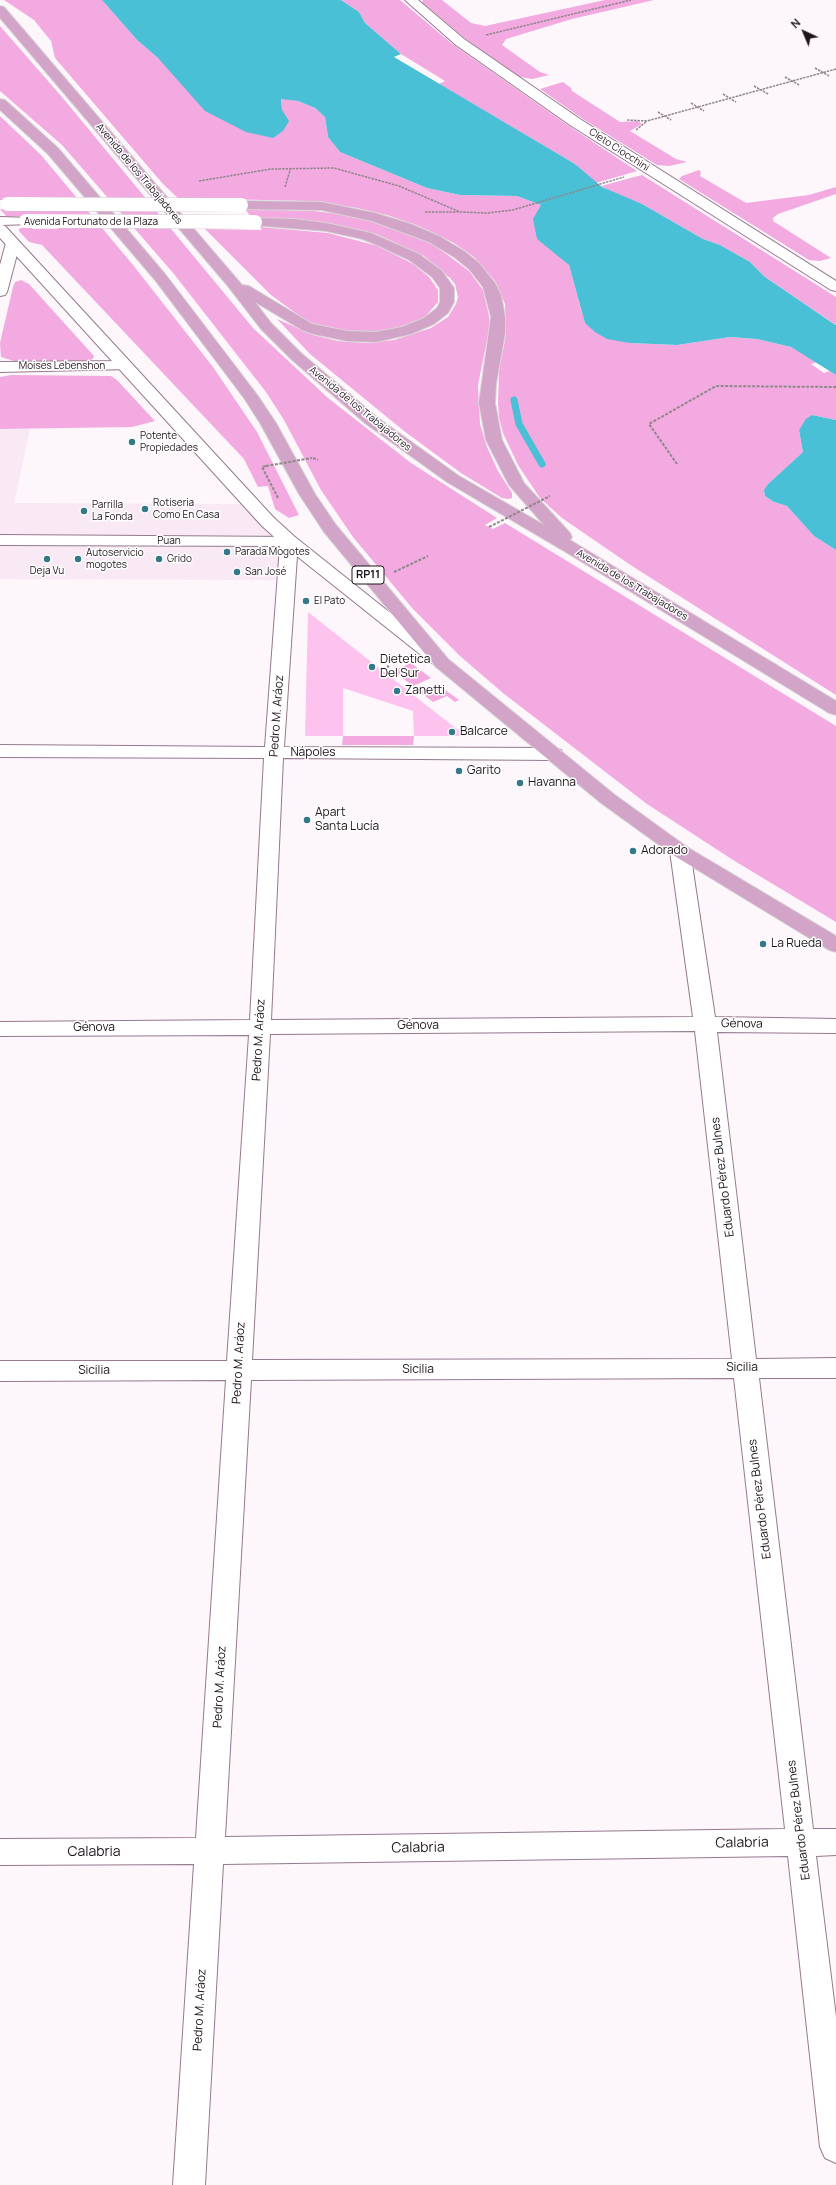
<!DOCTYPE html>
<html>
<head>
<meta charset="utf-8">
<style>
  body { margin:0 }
  #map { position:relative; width:836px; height:2185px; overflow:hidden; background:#fdf6fb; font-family:Manrope,sans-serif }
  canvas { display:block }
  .north { position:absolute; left:784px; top:12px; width:40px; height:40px; -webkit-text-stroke:3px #fff; paint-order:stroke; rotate:316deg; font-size:11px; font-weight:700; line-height:16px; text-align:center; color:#1f141c }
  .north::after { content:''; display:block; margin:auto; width:14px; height:18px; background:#1f141c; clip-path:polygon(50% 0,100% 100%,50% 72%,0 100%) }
</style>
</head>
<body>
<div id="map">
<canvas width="836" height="2185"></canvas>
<div class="north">N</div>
</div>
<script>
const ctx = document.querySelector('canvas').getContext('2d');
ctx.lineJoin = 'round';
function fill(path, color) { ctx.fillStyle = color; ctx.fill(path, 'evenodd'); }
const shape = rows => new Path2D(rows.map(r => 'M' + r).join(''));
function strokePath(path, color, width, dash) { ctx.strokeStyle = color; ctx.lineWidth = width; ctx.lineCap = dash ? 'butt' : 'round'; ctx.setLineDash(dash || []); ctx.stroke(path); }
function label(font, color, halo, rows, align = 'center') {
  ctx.font = font + ' Manrope,sans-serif'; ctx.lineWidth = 3; ctx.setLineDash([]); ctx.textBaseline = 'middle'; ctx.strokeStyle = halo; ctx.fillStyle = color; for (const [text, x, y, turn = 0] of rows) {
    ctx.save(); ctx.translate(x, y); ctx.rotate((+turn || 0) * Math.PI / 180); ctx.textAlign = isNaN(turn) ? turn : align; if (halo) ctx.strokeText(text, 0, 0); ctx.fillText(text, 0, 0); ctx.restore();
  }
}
const built = shape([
  [0,429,30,429,14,503,250,504,289,541,286,580,0,579]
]);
const green = shape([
  [4,0,102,0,137,40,158,58,282,110,281,98,298,101,315,108,325,117,328,137,340,152,427,188,460,195,517,196,541,205,555,252,569,265,585,323,630,343,677,345,730,337,757,339,791,347,817,362,811,364,824,373,830,371,836,375,836,420,812,415,799,430,803,452,768,484,764,491,765,496,774,502,787,506,814,536,836,550,836,695,632,566,562,518,540,498,518,465,503,433,499,417,498,403,499,371,506,334,505,304,495,281,474,257,454,243,419,226,387,215,357,208,307,201,178,198,163,184,55,58,51,41,34,20],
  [341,0,400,0,451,43,566,124,637,171,596,183,575,164,439,84,445,81,401,54,365,23,359,12],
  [423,0,442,0,471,23,485,26,605,0,654,0,572,19,506,39,502,45,540,72,549,75,532,79,520,77,467,40,422,2],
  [0,26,62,97,253,328,328,398,411,463,497,518,485,525,493,529,505,523,836,726,836,922,733,860,647,804,503,693,460,656,413,609,353,537,321,490,284,420,266,392,174,274,62,145,0,91],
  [563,82,571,88,572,91,620,122,638,121,642,124,630,131,676,159,687,162,669,166,657,165,583,119,540,89],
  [0,116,41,155,133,265,213,367,257,432,299,515,289,518,275,509,268,486,258,487,244,459,42,245,29,242,19,231,19,229,24,227,30,227,33,229,58,229,46,215,7,217,0,209,42,211,31,198,2,198,4,200,0,200],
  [699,170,701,172,700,176,746,203,809,195,836,187,836,194,778,214,773,218,773,221,831,258,820,261,809,260,679,179,682,176],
  [642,175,836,297,836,325,765,277,750,262,720,245,703,239,642,204,619,196,601,186],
  [245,209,314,211,346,215,378,223,409,233,437,247,469,271,483,290,489,316,490,325,478,385,480,424,487,447,498,471,512,493,512,498,508,499,502,498,461,473,404,431,310,354,277,319,313,335,338,341,366,343,394,340,431,328,448,317,456,304,458,297,455,284,450,278,424,256,376,234,329,223,251,217],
  [260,227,328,233,378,246,413,264,429,277,438,290,438,302,424,318,396,329,371,333,345,332,320,326,305,320,271,295,205,229,262,230],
  [21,280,29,284,94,356,93,359,87,361,14,361,1,357,0,343,13,287,15,282],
  [11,375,111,376,117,380,155,421,132,427,0,429,0,377],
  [411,663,431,678,413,686,393,671],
  [437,684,459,700,455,702,447,696,433,702,420,692],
  [343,736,414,736,413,745,342,745]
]);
const water = shape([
  [102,0,341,0,359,12,365,23,401,54,394,57,575,164,602,187,642,204,703,239,720,245,750,262,765,277,834,324,836,325,836,375,791,347,757,339,730,337,677,345,630,343,607,339,595,332,585,323,569,265,537,239,533,219,541,205,517,196,460,195,427,188,340,152,328,137,325,117,315,108,298,101,281,99,282,110,289,121,283,131,273,138,246,132,205,111,158,58,137,40],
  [812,415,836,420,836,550,814,536,787,506,774,502,765,496,764,490,768,484,803,452,799,430,806,419]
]);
const stream = shape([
  [514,400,519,424,542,464]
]);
const building = shape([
  [308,612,426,705,466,736,414,736,413,711,343,688,343,736,305,736]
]);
const pathFar1 = shape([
  [486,35,631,0],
  [815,68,829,76],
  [785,77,799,85],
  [754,86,768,94],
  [723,94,736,102],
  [691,103,704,111],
  [658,112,671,120],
  [627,120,647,121,836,69],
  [636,130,647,121],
  [199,181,271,169,334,168,399,186,460,212,487,213,513,210,624,177],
  [285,187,291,167],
  [425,212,458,212]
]);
const path = shape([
  [313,458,318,460],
  [677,464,649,424,716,386,836,387],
  [266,466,262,467,278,498],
  [394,572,428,556],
  [387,666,389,667]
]);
const street = shape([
  [405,0,418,0,464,39,580,119,836,281,836,291,831,290,570,125,456,45,405,0],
  [13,239,20,243,7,292,5,295,0,296,0,265,6,243,13,239],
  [125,361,130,363,133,366,130,369,0,372,0,362,125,361],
  [0,535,295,537,298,541,284,747,554,748,561,750,563,754,561,758,554,760,283,758,271,1020,693,1017,670,851,673,847,680,845,687,847,690,851,715,1017,836,1019,836,1033,717,1032,756,1359,836,1358,836,1378,759,1378,813,1829,836,1829,836,1855,816,1856,836,2017,836,2163,825,2158,820,2147,788,1856,223,1864,205,2185,173,2185,194,1864,0,1865,0,1839,196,1838,226,1380,0,1381,0,1361,227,1361,249,1035,0,1036,0,1022,250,1020,264,758,0,757,0,745,265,747,280,546,0,545,0,535],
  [695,1031,732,1359,252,1360,270,1034,695,1031],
  [734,1378,785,1829,225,1837,251,1380,734,1378]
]);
const secondary = shape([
  [0,217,31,218,33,221,31,224,2,225,5,226,274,518,295,537,443,655,446,659,443,663,437,664,431,663,283,545,262,526,0,238,0,217]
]);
const primary = shape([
  [0,6,4,7,242,285,249,286,312,324,347,331,376,332,402,327,424,318,437,308,440,302,440,288,432,277,409,260,377,245,362,239,326,231,250,225,248,222,250,219,255,218,294,219,326,223,371,233,419,254,442,271,454,288,454,302,448,313,434,324,411,334,376,342,347,341,313,334,302,330,255,302,271,323,301,353,378,418,459,476,544,525,509,485,486,440,479,403,491,317,483,287,469,269,454,257,429,242,372,221,321,210,241,209,234,205,241,201,321,202,375,213,411,224,439,236,464,251,479,263,495,283,501,295,505,317,505,333,496,384,495,403,502,440,524,483,570,533,572,537,570,540,836,701,836,715,829,713,574,557,447,482,366,424,291,359,261,329,227,285,0,18,0,6],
  [0,99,5,100,58,148,165,274,258,396,276,423,315,494,336,525,448,659,615,795,687,847,836,936,836,952,829,950,673,855,601,803,436,667,324,532,299,494,260,423,244,398,155,280,48,154,0,110,0,99]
]);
const pathBridge = shape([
  [266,466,312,458],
  [489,527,550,496]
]);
const secondaryBridge = shape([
  [8,204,241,205],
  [26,221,255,222]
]);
const markers = [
  [132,442,4,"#347987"],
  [145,509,4,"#347987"],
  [84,511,4,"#347987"],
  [227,552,4,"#347987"],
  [47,559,4,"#347987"],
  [78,559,4,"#347987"],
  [159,559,4,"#347987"],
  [237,572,4,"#347987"],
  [306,601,4,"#347987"],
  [372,667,4,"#347987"],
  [397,691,4,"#347987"],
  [452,732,4,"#347987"],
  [459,771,4,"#347987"],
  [520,783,4,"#347987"],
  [307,820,4,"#347987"],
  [633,851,4,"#347987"],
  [763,944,4,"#347987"]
];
const farStreetnames = [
  ["Cleto Ciocchini",619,150,33],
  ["Avenida de los Trabajadores",139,174,50],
  ["Avenida Fortunato de la Plaza",91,222],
  ["Moisés Lebenshon",62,366],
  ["Avenida de los Trabajadores",360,409,39],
  ["Puan",169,541],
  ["Avenida de los Trabajadores",632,585,31]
];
const farPoinames = [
  ["Potente",140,436],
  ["Propiedades",140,448],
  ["Rotiseria",153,503],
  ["Como En Casa",153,515],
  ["Parrilla",92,505],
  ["La Fonda",92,517],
  ["Parada Mogotes",235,552],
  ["Autoservicio",86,553],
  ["mogotes",86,565],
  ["Grido",167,559],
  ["Deja Vu",47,571,"center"],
  ["San José",245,572],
  ["El Pato",314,601]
];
const shields = [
  [368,575,32]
];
const shieldNames = [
  ["RP11",368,575]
];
const poiNames = [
  ["Dietetica",380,660],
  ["Del Sur",380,674],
  ["Zanetti",405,691],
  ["Balcarce",460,732],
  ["Garito",467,771],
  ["Havanna",528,783],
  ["Apart",315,813],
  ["Santa Lucía",315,827],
  ["Adorado",641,851],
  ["La Rueda",771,944]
];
const streetNames = [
  ["Pedro M. Aráoz",277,716,-86],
  ["Nápoles",313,753],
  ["Génova",742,1024,1],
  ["Génova",418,1026],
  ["Génova",94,1028],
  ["Pedro M. Aráoz",259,1040,-87],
  ["Eduardo Pérez Bulnes",723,1177,-97],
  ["Pedro M. Aráoz",239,1363,-87],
  ["Sicilia",742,1368],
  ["Sicilia",418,1370],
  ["Sicilia",94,1371],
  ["Eduardo Pérez Bulnes",760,1499,-97],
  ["Pedro M. Aráoz",220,1687,-87],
  ["Eduardo Pérez Bulnes",799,1820,-97],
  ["Pedro M. Aráoz",200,2010,-87]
];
const nearStreetnames = [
  ["Calabria",742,1843,-1],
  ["Calabria",418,1848,-1],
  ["Calabria",94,1852]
];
fill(built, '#f8e9f4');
fill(green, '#f2aae0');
fill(water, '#49c0d6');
strokePath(stream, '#49c0d6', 7);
fill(building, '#fdc2ee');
strokePath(street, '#96798e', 2);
strokePath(secondary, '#96798e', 2);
strokePath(primary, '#d7d5d6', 2);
strokePath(pathFar1, '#90878d', 1.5, [2.5, 1]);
strokePath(path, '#90878d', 2, [3, 1.5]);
fill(street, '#fff');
fill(secondary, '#fff');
fill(primary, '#d2a4c8');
strokePath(secondaryBridge, '#96798e', 14, []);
strokePath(pathBridge, '#90878d', 2, [3, 1.5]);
strokePath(secondaryBridge, '#fff', 14);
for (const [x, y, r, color] of markers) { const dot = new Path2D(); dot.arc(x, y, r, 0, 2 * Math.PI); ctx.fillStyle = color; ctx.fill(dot); strokePath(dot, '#fff', 1.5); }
label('10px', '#1f141c', '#fff', farStreetnames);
label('10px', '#1f141c', '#fff', farPoinames, 'left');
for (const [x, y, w] of shields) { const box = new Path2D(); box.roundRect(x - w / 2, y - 9, w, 18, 3); ctx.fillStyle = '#fff'; ctx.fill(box); strokePath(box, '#1f141c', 1); }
label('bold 11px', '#1f141c', null, shieldNames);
label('12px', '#1f141c', '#fff', poiNames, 'left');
label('12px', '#1f141c', '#fff', streetNames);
label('14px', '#1f141c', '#fff', nearStreetnames);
</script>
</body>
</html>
